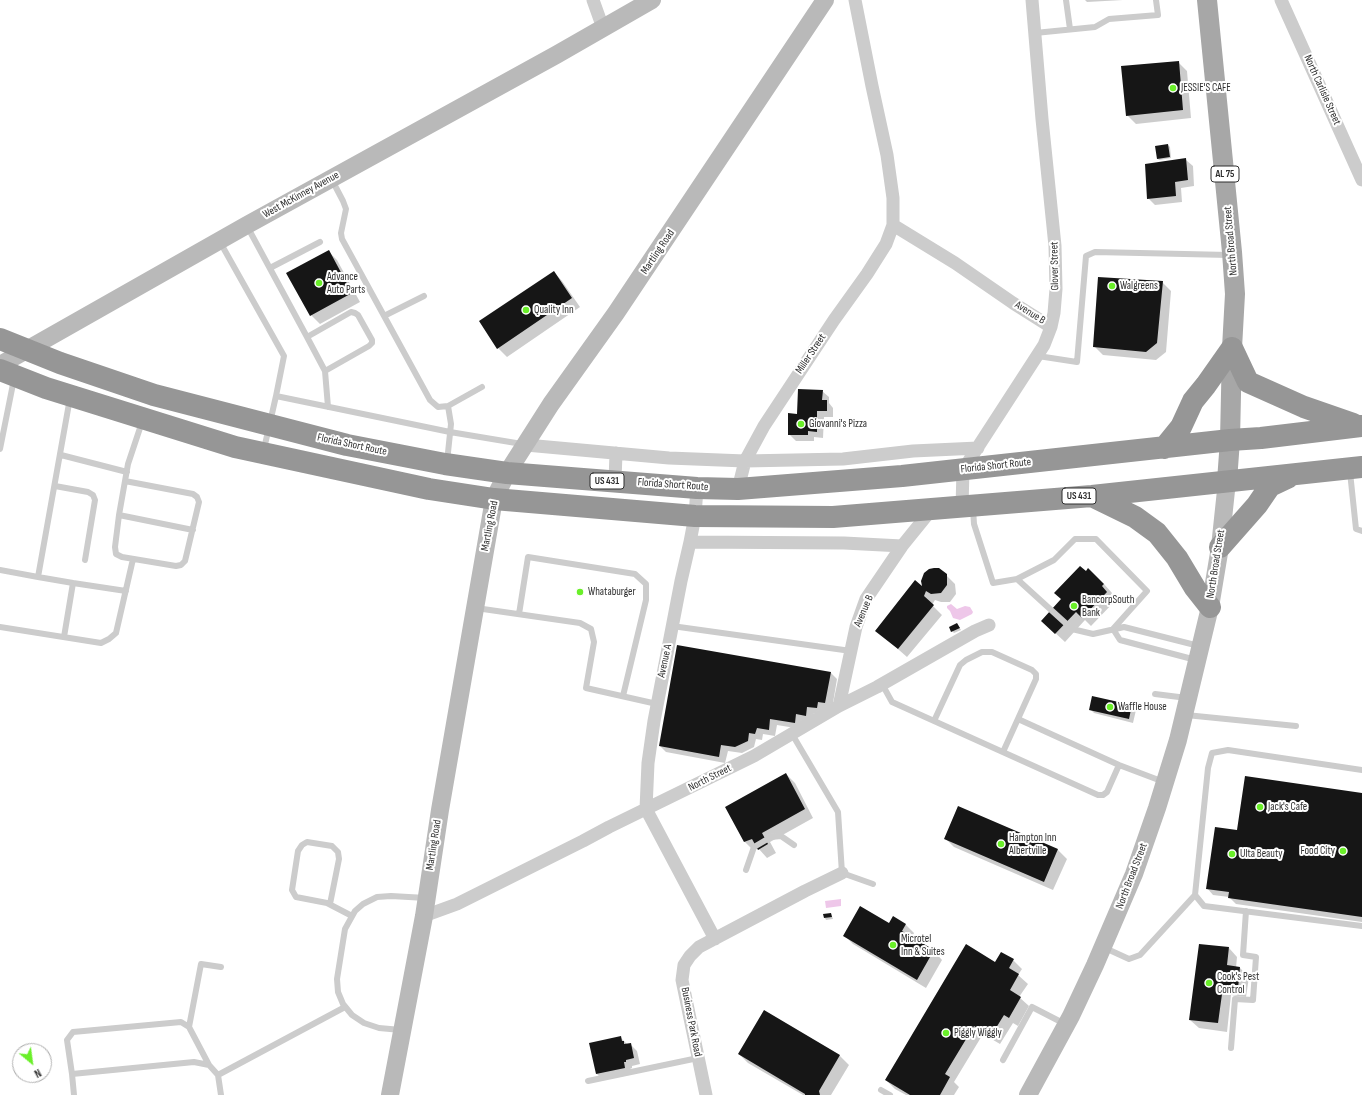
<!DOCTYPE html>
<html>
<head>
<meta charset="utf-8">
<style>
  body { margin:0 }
  #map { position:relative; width:1362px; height:1095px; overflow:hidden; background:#fff; font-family:"Sofia Sans Condensed",sans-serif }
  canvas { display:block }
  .north { position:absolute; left:12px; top:1043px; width:40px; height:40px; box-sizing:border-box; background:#fff; border:1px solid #acacac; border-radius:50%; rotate:151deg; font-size:11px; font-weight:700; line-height:16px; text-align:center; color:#2f2f2f }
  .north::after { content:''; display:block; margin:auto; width:14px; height:18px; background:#6aef29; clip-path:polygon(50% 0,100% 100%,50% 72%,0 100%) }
</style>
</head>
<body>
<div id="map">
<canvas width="1362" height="1095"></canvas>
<div class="north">N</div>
</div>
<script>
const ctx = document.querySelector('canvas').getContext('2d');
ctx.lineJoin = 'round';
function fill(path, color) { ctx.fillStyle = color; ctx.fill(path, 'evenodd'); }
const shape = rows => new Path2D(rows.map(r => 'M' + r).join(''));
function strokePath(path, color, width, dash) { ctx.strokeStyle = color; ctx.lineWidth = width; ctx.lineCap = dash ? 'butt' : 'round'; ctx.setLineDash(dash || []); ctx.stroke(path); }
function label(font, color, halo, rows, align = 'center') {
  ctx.font = font + ' "Sofia Sans Condensed",sans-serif'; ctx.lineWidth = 4; ctx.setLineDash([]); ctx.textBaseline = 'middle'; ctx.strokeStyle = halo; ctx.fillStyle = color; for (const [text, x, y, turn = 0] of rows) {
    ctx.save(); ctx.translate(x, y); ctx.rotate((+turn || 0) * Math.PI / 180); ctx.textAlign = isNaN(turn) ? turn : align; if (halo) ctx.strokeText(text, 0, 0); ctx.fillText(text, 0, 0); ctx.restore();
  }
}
const water = shape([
  [951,604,957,609,965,606,970,607,973,612,972,614,960,620,953,618,950,611,947,608,947,606],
  [841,899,841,906,826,908,825,901]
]);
const shadow = shape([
  [1085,0,1123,0,1087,2],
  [1178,62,1187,71,1191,118,1136,124,1127,115],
  [1168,145,1170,147,1171,158,1159,160,1157,158],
  [1186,160,1193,166,1194,186,1181,188,1182,202,1155,205,1148,198],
  [328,251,337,260,360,302,320,324,311,315],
  [554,272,562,281,580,307,507,357,498,348,480,322],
  [1162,282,1171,291,1166,352,1156,360,1103,355,1094,346],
  [822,391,829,397,829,403,833,408,833,417,824,417,823,438,814,437,814,441,796,441,789,434,798,415],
  [946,575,955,584,956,594,950,602,941,602,935,600,932,605,942,615,907,657,876,630,924,588],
  [1104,584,1112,593,1110,596,1115,601,1091,626,1085,620,1065,642,1051,629],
  [957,624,961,630,954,633,952,631],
  [831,673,837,679,832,709,823,714,814,713,812,722,803,720,801,729,777,725,775,736,763,734,762,740,756,739,754,747,742,753,728,751,725,763,666,752,660,746],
  [1093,697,1132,706,1136,710,1133,723,1094,713,1090,709],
  [786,774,795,783,813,818,770,842,776,853,767,858,758,848,754,851,745,842,727,807],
  [1362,794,1362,922,1236,904,1229,897,1213,895,1207,888],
  [958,807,1058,850,1067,859,1053,890,954,847,945,838],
  [831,914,833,919,826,920,825,918],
  [889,925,906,925,914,933,912,938,934,951,942,960,926,988,853,944,844,935],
  [1229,948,1237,957,1236,968,1240,968,1249,977,1246,997,1231,995,1227,1032,1199,1028,1190,1020],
  [1013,960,1022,969,1018,975,1028,984,1019,997,1029,1006,1018,1026,1013,1023,1000,1044,983,1034,954,1082,959,1087,954,1095,906,1095,895,1089,886,1080,996,963],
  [764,1012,840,1056,849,1065,831,1095,803,1095,748,1063,739,1054],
  [620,1037,627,1044,630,1044,637,1051,640,1064,632,1066,632,1068,630,1069,631,1074,603,1080,597,1074,590,1044]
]);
const building = shape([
  [1179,61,1183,110,1126,116,1121,66],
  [1168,144,1170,157,1157,159,1155,146],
  [1186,158,1188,180,1175,182,1176,196,1147,199,1145,164],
  [329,250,352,293,310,316,286,273],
  [554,271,572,298,497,349,479,321],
  [1098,277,1163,281,1157,343,1146,352,1093,347],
  [798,389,823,390,822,400,827,400,827,411,817,411,817,432,808,431,808,435,788,435,788,413,797,414],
  [1080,566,1086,571,1088,568,1104,584,1102,586,1107,592,1082,618,1076,612,1055,634,1041,621,1061,599,1054,593],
  [934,568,939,568,947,574,947,585,941,593,931,594,926,591,924,596,934,605,898,649,875,631,915,580,922,586,921,581,924,573,929,569],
  [957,623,960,628,951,632,949,627],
  [677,645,831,672,825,703,818,702,817,708,807,707,806,716,796,714,795,723,770,719,769,730,757,728,755,734,749,733,748,741,735,747,721,745,719,757,659,746],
  [1092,696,1132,705,1129,719,1089,710],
  [786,773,805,809,762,833,768,844,758,850,752,839,744,842,725,807],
  [1245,776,1362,793,1362,917,1228,898,1229,892,1206,889,1215,827,1237,830],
  [958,806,1058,849,1044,882,944,839],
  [860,906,889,923,893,916,906,924,902,931,934,950,917,980,843,936],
  [831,913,832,917,824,918,823,914],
  [966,944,995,962,1001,952,1014,959,1009,968,1019,974,1010,990,1021,997,1009,1018,1004,1015,991,1036,974,1026,945,1074,950,1077,940,1095,910,1095,885,1080],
  [1199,944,1229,947,1227,965,1240,967,1238,989,1223,987,1218,1023,1189,1020],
  [764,1010,840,1055,819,1091,820,1095,805,1095,805,1094,738,1054],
  [621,1036,622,1041,624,1041,624,1044,631,1043,634,1058,626,1060,626,1062,624,1062,625,1068,596,1074,589,1043]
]);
const lane = shape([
  [1066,0,1070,29],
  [1035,33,1095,27,1109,19,1158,15,1156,0],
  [332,180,343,201,346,209,341,233,342,239,430,400,438,407,448,406,482,387],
  [247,226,307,337],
  [220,242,284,356,276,396],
  [270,268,320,242],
  [384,316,424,296],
  [1038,356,1077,362,1086,256,1095,252,1229,255],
  [325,371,307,337,351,312,355,313,358,315,372,340,372,343,369,346,325,371,328,407],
  [0,449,14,379],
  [264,449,276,396,450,432,522,444],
  [61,455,127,472],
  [447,462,451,424,448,406],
  [1350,472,1356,529,1362,531],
  [125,481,193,494,197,497,199,502,185,561,181,565,176,566,122,557,116,554,115,547,119,515,128,464,142,422],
  [55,486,88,492,93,495,95,500,85,560],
  [973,509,974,524,993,583,1017,579,1054,560,1075,539,1096,539,1147,591,1113,629],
  [119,515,193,530],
  [0,570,38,577,70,398],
  [38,577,73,583,64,637],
  [1017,579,1072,629,1093,634,1124,627,1199,646],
  [73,583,126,591],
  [476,608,580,623,591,629,594,642,586,688,657,704],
  [519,614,528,557,635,574,646,584,646,600,623,696],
  [672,626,851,651],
  [0,627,101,643,109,639,116,633,133,559],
  [1113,629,1120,640,1196,660],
  [882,684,892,702,1098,795,1103,795,1107,792,1119,765],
  [1155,694,1187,698],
  [1186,715,1296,726],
  [1018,719,1119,765,1164,782],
  [934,721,960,665,966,660,982,652,992,652,1032,670,1036,674,1036,679,1003,752],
  [792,734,838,812,842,873,873,884],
  [746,870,754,847,771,837,781,836,794,845],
  [1195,895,1204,906,1362,926],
  [330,904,339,859,338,852,332,846,307,842,302,845,298,851,292,890,296,897,327,903,352,916],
  [1105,948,1129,959,1140,955,1195,895,1208,768,1212,753,1228,750,1362,770],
  [189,1027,201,964,221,967],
  [401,1030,379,1028,364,1023,352,1015,343,1004,338,992,337,979,345,929,355,911,363,904,377,897,391,896,426,898],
  [1231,1048,1235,999,1253,1000,1256,957,1243,955,1246,911],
  [1003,1060,1032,1007,1065,1024],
  [72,1074,67,1040,73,1032,181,1022,189,1027,209,1065],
  [218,1075,345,1007],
  [588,1081,698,1058],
  [881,1090,890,1095],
  [74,1095,72,1074,194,1062,209,1065,218,1075,221,1095]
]);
const street = shape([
  [593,0,603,28],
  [1281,0,1362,180],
  [893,225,955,263,1013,303,1051,327],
  [526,445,669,458,745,461,843,459,913,451,978,448],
  [615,481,616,453],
  [697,488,695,516,690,542,681,581,654,721,648,763,646,809,715,939],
  [738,489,745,461,764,426,834,320,867,274,886,244,893,225,893,198,887,155,872,86,855,0],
  [962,507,963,470,1044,345,1051,327,1054,313,1056,289,1055,246,1042,119,1032,0],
  [690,542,844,543,902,546],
  [839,706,856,627,866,599,902,546,932,509],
  [424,916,457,904,583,841,609,827,754,756,839,706,877,687,975,631,989,625],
  [706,1095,682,980,684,965,690,956,699,947,805,891,842,873]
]);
const secondary = shape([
  [0,365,247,225,556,55,652,0],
  [390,1095,424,916,440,810,494,499,507,473,551,404,616,313,825,0],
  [1028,1095,1071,1016,1095,965,1134,874,1157,808,1178,740,1210,607,1220,547,1227,481]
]);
const primary = shape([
  [1207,0,1232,252,1235,294,1232,348,1230,440,1227,481]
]);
const highway = shape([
  [0,339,60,363,154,395,347,445,445,464,507,473,697,488,738,489,902,476,1230,440,1261,438,1362,426],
  [1232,348,1248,382,1304,407,1353,424],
  [0,370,46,388,235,447,429,489,494,499,695,516,833,517,1092,496,1362,467],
  [1164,448,1181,427,1193,401,1206,385,1232,348],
  [1092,496,1135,517,1157,533,1177,558,1195,588,1210,607],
  [1220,547,1257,505,1270,486,1289,477]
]);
const markers = [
  [1173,88,4,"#6aef29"],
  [319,283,4,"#6aef29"],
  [1112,286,4,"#6aef29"],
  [526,310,4,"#6aef29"],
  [801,424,4,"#6aef29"],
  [580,592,4,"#6aef29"],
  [1074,606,4,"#6aef29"],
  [1110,707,4,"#6aef29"],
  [1260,807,4,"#6aef29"],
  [1001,844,4,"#6aef29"],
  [1343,851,4,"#6aef29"],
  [1232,854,4,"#6aef29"],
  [893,945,4,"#6aef29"],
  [1209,983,4,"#6aef29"],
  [946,1033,4,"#6aef29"]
];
const shields = [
  [1225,174,28],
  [607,481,34],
  [1079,496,34]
];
const shieldNames = [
  ["AL 75",1225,174],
  ["US 431",607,481],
  ["US 431",1079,496]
];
const poiNames = [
  ["JESSIE'S CAFE",1181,88],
  ["Advance",327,277],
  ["Auto Parts",327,290],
  ["Walgreens",1120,286],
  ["Quality Inn",534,310],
  ["Giovanni's Pizza",809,424],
  ["Whataburger",588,592],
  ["BancorpSouth",1082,600],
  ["Bank",1082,613],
  ["Waffle House",1118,707],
  ["Jack's Cafe",1268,807],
  ["Hampton Inn",1009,838],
  ["Albertville",1009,851],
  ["Food City",1335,851,"right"],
  ["Ulta Beauty",1240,854],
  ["Microtel",901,939],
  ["Inn & Suites",901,952],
  ["Cook's Pest",1217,977],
  ["Control",1217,990],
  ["Piggly Wiggly",954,1033]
];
const streetNames = [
  ["North Carlisle Street",1322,90,66],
  ["West McKinney Avenue",301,195,-29],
  ["North Broad Street",1231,241,-95],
  ["Martling Road",658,252,-56],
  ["Glover Street",1055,266,-91],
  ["Avenue B",1030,313,32],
  ["Miller Street",811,354,-56],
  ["Florida Short Route",352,445,12],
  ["Florida Short Route",996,466,-6],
  ["Florida Short Route",673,485,4],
  ["Martling Road",490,526,-79],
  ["North Broad Street",1216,564,-81],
  ["Avenue B",864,611,-67],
  ["Avenue A",665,661,-78],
  ["North Street",710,778,-27],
  ["Martling Road",434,845,-81],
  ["North Broad Street",1132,876,-69],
  ["Business Park Road",691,1022,79]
];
fill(water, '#eec7e9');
fill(shadow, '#0003');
fill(building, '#161616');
strokePath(lane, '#ccc', 6);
strokePath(street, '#ccc', 13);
strokePath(secondary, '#b9b9b9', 18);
strokePath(primary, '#a7a7a7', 20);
strokePath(highway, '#969696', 22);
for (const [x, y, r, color] of markers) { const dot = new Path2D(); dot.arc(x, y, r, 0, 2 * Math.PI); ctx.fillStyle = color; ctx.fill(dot); strokePath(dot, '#fff', 1.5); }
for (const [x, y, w] of shields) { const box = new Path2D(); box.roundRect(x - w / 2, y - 8, w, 16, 3); ctx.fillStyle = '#fff'; ctx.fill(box); strokePath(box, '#2f2f2f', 1); }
label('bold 10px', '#2f2f2f', null, shieldNames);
label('11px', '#2f2f2f', '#fff', poiNames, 'left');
label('11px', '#2f2f2f', '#fff', streetNames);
</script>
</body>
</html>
